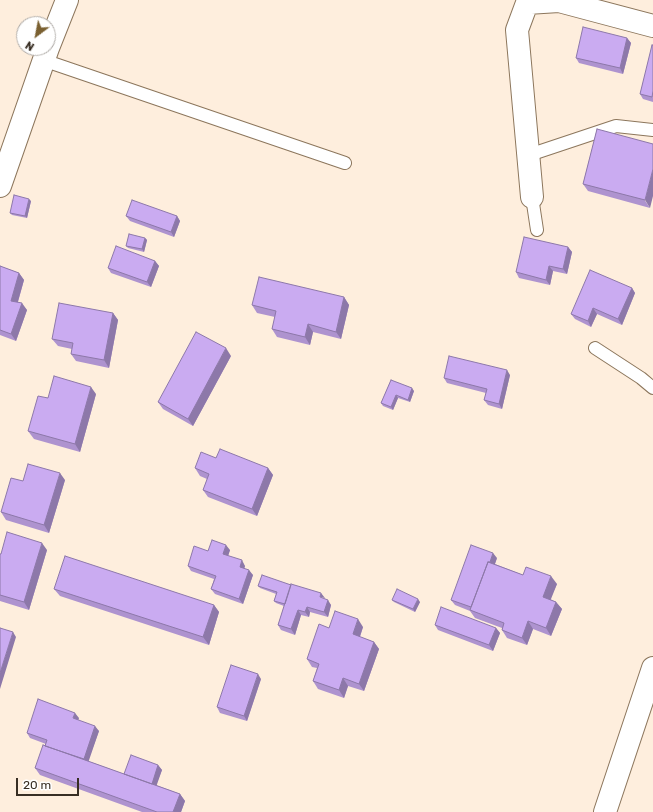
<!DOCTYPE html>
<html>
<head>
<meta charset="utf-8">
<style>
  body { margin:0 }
  #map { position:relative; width:653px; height:812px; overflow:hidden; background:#feeedd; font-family:Rubik,sans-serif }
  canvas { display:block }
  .north { position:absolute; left:16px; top:16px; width:40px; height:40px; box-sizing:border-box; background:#fff; border:1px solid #afaba7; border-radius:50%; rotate:212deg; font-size:11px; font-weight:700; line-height:16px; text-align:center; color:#382e23 }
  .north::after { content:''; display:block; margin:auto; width:14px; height:18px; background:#7a6031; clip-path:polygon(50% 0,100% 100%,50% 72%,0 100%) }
  .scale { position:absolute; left:16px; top:778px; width:63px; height:18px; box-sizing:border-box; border:2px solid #382e23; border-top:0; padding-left:5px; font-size:12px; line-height:14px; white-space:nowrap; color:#382e23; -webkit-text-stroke:3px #fff; paint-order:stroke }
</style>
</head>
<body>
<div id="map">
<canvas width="653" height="812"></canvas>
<div class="north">N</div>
<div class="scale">20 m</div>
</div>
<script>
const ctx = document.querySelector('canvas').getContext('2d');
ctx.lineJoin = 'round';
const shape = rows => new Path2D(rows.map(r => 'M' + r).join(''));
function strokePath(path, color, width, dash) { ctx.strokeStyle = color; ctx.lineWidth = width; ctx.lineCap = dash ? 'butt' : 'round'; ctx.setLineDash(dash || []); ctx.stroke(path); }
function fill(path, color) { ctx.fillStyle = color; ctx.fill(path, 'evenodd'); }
const service = shape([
  [43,60,345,163],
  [529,155,616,126,653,130],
  [532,197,537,230],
  [595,348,641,378,653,388]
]);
const minor = shape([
  [48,48,67,0],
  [0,186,48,48],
  [532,197,517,30,527,3,559,1,653,26],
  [605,812,653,668]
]);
const wall = shape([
  [627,38,631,43,623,74,579,63,576,58],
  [653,45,653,102,643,99,640,94],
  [597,129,650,208,588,191,583,184],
  [31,201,27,218,12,215,10,213],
  [126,216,177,216,180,221,174,237,130,221],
  [145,238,147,240,144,252,128,248,126,246],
  [568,247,572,252,567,274,553,271,550,285,519,278,516,272],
  [155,261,159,266,151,287,111,273,108,268],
  [0,266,19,273,24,280,18,302,27,310,16,341,0,335],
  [632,288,635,293,622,325,597,314,591,327,575,319,571,314],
  [344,297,349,305,341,339,313,332,310,345,277,337,272,329,275,317,257,313,252,305],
  [113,313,118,320,109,368,76,361,71,354,72,349,58,346,52,339],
  [231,356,193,426,163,409,158,402],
  [510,375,502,409,488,405,484,400,486,393,447,383,444,378],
  [391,380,414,391,410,402,398,398,393,410,383,406,381,403],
  [96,394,80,452,34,439,28,431],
  [216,458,268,468,273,475,257,516,208,497,203,490,207,479,200,476,195,468],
  [65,480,49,533,6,520,1,512,23,481],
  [47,550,29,610,0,601,0,554],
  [230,550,228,556,245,566,244,569,253,575,243,604,215,594,211,589,214,579,191,571,188,566,208,551],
  [497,558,495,564,523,575,557,584,550,599,556,602,562,609,551,636,533,629,527,645,507,638,502,630,502,628,475,618,470,611,455,605,451,600],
  [258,586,325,599,331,605,328,617,310,612,309,617,301,615,295,635,281,630,278,625,284,606,276,603,274,601,276,594,260,588],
  [54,589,214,605,219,612,209,645,60,596],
  [392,600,420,602,415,612,394,602],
  [435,625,496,628,500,633,493,651,438,630],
  [363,627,360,637,374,642,379,649,364,691,348,686,344,698,318,689,313,681,317,668,312,667,307,659,329,628],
  [261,679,247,721,220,713,217,707],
  [79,718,78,720,99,731,88,761,124,774,158,765,162,770,156,785,180,794,185,801,181,812,142,812,40,775,35,768,46,744,30,738,27,733]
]);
const shadedWall = shape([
  [627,38,631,43,623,74,620,68],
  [653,169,653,196,650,208,645,200],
  [29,199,31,201,27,218,25,216],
  [177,216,180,221,174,237,171,232],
  [145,238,147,240,144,252,142,249],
  [568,247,572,252,567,274,563,269],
  [155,261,159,266,151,287,147,282],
  [549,266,553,271,550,285,546,280],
  [19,273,24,280,16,308,11,301],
  [632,288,635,293,622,325,618,319],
  [344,297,349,305,341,339,336,332],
  [22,303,27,310,16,341,11,334],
  [593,308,597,314,591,327,588,321],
  [113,313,118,320,109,368,104,360],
  [308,324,313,332,310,345,305,337],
  [226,348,231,356,193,426,188,419],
  [507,370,510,375,502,409,499,404],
  [91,387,96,394,80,452,75,444],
  [412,388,414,391,410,402,408,400],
  [396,395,398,398,393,410,391,407],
  [268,468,273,475,257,516,252,509],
  [60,473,65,480,49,533,44,525],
  [42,543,47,550,29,610,24,602],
  [226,545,230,550,227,559,223,554],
  [493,553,497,558,477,613,473,608],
  [242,560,245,566,243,572,240,567],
  [249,570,253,575,243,604,239,599],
  [551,576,557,584,549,604,543,597],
  [321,593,325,598,320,597],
  [418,599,420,602,415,612,413,609],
  [328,600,331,605,328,617,324,612],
  [556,602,562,609,551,636,546,628],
  [214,605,219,612,209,645,203,637],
  [307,607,310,612,309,617,305,612],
  [298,610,301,615,295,635,291,629],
  [358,619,363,627,358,642,353,634],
  [528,621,533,629,527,645,522,638],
  [496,628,500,633,493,651,489,645],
  [13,632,16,637,0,689,0,673],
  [374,642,379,649,364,691,359,684],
  [258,674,261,679,247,721,244,716],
  [343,678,348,686,344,698,339,690],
  [75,713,79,718,77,723,73,718],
  [95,726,99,731,87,766,83,761],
  [158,765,162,770,155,790,151,785],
  [180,794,185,801,181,812,173,812]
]);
const building = shape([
  [583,27,627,38,620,68,576,58,583,27],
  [652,45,653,45,653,91,652,97,640,94,652,45],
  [597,129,653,144,653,169,645,200,583,184,597,129],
  [14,195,29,199,25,216,10,213,14,195],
  [132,200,177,216,171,232,126,216,132,200],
  [129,234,145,238,142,249,126,246,129,234],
  [524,237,568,247,563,269,549,266,546,280,516,272,524,237],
  [116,246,155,261,147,282,108,268,116,246],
  [0,266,19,273,11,301,22,303,11,334,0,330,0,266],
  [590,270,632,288,618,319,593,308,588,321,571,314,590,270],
  [259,277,344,297,336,332,308,324,305,337,272,329,276,311,252,305,259,277],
  [59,303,113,313,104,360,71,354,73,343,52,339,59,303],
  [196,332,226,348,188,419,158,402,196,332],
  [449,356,507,370,499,404,484,400,487,389,444,378,449,356],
  [54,376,91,387,75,444,28,431,38,396,48,398,54,376],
  [391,380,412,388,408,400,396,395,391,407,381,403,391,380],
  [220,449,268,468,252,509,203,490,209,474,195,468,201,452,216,458,220,449],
  [28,464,60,473,44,525,1,512,11,478,23,481,28,464],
  [7,532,42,543,24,602,0,595,0,554,1,554,7,532],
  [212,540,226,545,223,554,242,560,240,567,249,570,239,599,211,589,216,576,188,566,194,546,208,551,212,540],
  [471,545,493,553,490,562,488,562,471,607,451,600,471,545],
  [65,556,214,605,203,637,54,589,65,556],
  [488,562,523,575,526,567,551,576,543,597,556,602,546,628,528,621,522,638,502,630,504,623,470,610,488,562],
  [262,575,291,585,285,604,274,601,277,592,258,586,262,575],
  [291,584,321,593,320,597,328,600,324,612,307,607,305,612,298,610,291,629,278,625,291,584],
  [397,589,418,599,413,609,392,600,397,589],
  [441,607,496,628,489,645,435,625,441,607],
  [335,611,358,619,353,634,374,642,359,684,343,678,339,690,313,681,319,664,307,659,319,624,329,628,335,611],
  [0,628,13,632,0,673,0,628],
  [231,665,258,674,244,716,217,707,231,665],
  [38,699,75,713,73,718,95,726,84,759,45,746,47,740,27,733,38,699],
  [43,745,180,794,173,812,157,812,35,768,43,745],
  [131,755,158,765,152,784,124,774,131,755]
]);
strokePath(service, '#8c765c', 14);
strokePath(minor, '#8c765c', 24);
strokePath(service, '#fff', 12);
strokePath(minor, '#fff', 22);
fill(wall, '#ae93cf');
fill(shadedWall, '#8d78a9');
fill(building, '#caabf1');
strokePath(building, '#8d78a9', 1);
</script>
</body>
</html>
